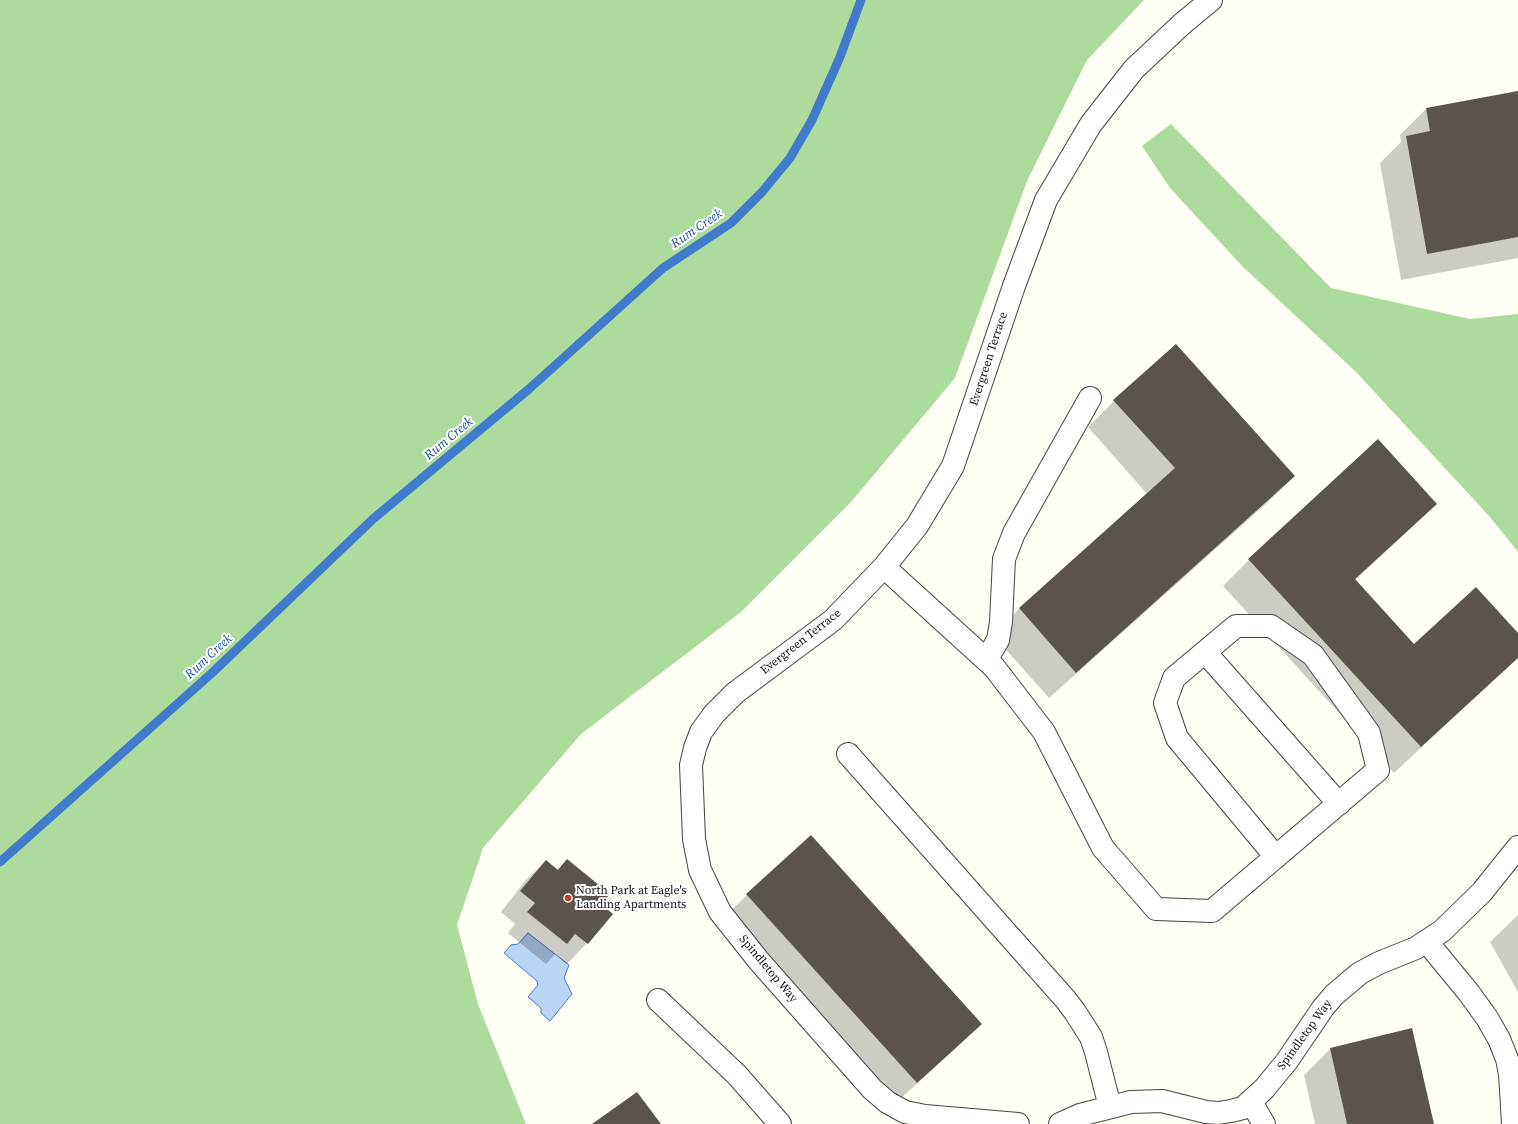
<!DOCTYPE html>
<html>
<head>
<meta charset="utf-8">
<style>
  body { margin:0 }
  canvas { display:block; background:#fffff5 }
</style>
</head>
<body>
<canvas width="1518" height="1124"></canvas>
<script>
const ctx = document.querySelector('canvas').getContext('2d');
ctx.lineJoin = 'round';
function fill(path, color) { ctx.fillStyle = color; ctx.fill(path, 'evenodd'); }
const shape = rows => new Path2D(rows.map(r => 'M' + r).join(''));
function strokePath(path, color, width, dash) { ctx.strokeStyle = color; ctx.lineWidth = width; ctx.lineCap = dash ? 'butt' : 'round'; ctx.setLineDash(dash || []); ctx.stroke(path); }
function label(font, color, halo, rows, align = 'center') {
  ctx.font = font + ' "Source Serif 4",serif'; ctx.lineWidth = 4; ctx.setLineDash([]); ctx.textBaseline = 'middle'; ctx.strokeStyle = halo; ctx.fillStyle = color; for (const [text, x, y, turn = 0] of rows) {
    ctx.save(); ctx.translate(x, y); ctx.rotate((+turn || 0) * Math.PI / 180); ctx.textAlign = isNaN(turn) ? turn : align; if (halo) ctx.strokeText(text, 0, 0); ctx.fillText(text, 0, 0); ctx.restore();
  }
}
const forest = shape([
  [0,0,1144,0,1087,60,1027,181,955,378,851,502,741,612,581,734,483,848,457,925,478,1004,526,1124,0,1124],
  [1171,124,1331,288,1470,319,1518,314,1518,552,1490,517,1356,372,1243,267,1170,188,1142,146]
]);
const water = shape([
  [528,933,569,965,564,978,572,994,550,1021,541,1013,541,1008,528,997,538,985,537,981,504,953,511,945,518,944,528,933]
]);
const shadow = shape([
  [1518,92,1518,258,1401,280,1380,163,1401,142,1400,135,1426,109],
  [1114,401,1294,476,1267,503,1049,698,993,635,1019,609,1147,494,1088,427],
  [1436,504,1409,530,1354,581,1414,645,1518,634,1518,657,1394,773,1223,586,1249,560],
  [811,836,981,1024,954,1050,890,1108,720,921,747,895],
  [567,860,599,905,587,943,567,964,555,954,546,964,508,933,515,924,501,912,525,881,546,861,557,870],
  [1518,915,1518,992,1490,942],
  [1330,1049,1433,1124,1315,1124,1304,1075]
]);
const stream = shape([
  [0,862,213,672,373,519,529,389,663,268,731,223,762,192,790,158,812,120,840,57,861,0]
]);
const building = shape([
  [1518,91,1518,237,1427,254,1406,136,1430,131,1426,108],
  [1176,344,1295,476,1076,673,1019,608,1175,468,1113,400],
  [1378,439,1437,504,1355,579,1414,644,1476,587,1518,633,1518,658,1421,747,1248,559],
  [811,835,982,1024,917,1083,746,894],
  [567,859,610,894,601,904,613,914,588,944,575,934,567,944,527,912,535,903,520,891,546,860,558,870],
  [1412,1028,1434,1124,1347,1124,1330,1048],
  [637,1092,661,1124,592,1124]
]);
const minor = shape([
  [884,567,994,667,1044,732,1103,848,1156,909,1212,911,1378,770,1369,733,1313,655,1271,626,1236,626,1174,678,1165,703,1177,738,1276,857],
  [1205,652,1339,804],
  [986,660,998,640,1001,622,1004,559,1014,533,1090,398],
  [848,754,1066,1000,1075,1012,1091,1037,1096,1052,1110,1107],
  [1427,942,1469,993,1487,1018,1499,1039,1507,1059,1510,1074,1513,1124],
  [658,1000,737,1075,780,1124],
  [1251,1102,1264,1124],
  [1018,1124,925,1116,905,1112,887,1102,872,1089,759,961,720,912,700,870,694,839,691,765,695,748,701,732,714,714,735,693,833,620,884,567,917,526,953,466,1014,286,1046,200,1091,124,1134,69,1182,24,1211,0],
  [1060,1124,1080,1115,1131,1102,1162,1101,1206,1112,1218,1113,1231,1111,1243,1108,1264,1089,1287,1061,1323,1008,1334,995,1360,973,1379,963,1416,948,1442,931,1482,892,1518,847]
]);
const markers = [
  [568,898,4,"#c13d29"]
];
const streetNames = [
  ["Evergreen Terrace",989,359,-72],
  ["Evergreen Terrace",801,642,-38],
  ["Spindletop Way",768,969,50],
  ["Spindletop Way",1305,1035,-54]
];
const poiNames = [
  ["North Park at Eagle's",576,891],
  ["Landing Apartments",576,905]
];
const waterNames = [
  ["Rum Creek",697,229,-34],
  ["Rum Creek",449,439,-40],
  ["Rum Creek",209,657,-43]
];
fill(forest, '#addb9d');
fill(water, '#bad4f6');
strokePath(water, '#417bcc', 1);
fill(shadow, '#0003');
strokePath(stream, '#417bcc', 9);
fill(building, '#5a544d');
strokePath(minor, '#444', 24);
strokePath(minor, '#fff', 22);
for (const [x, y, r, color] of markers) { const dot = new Path2D(); dot.arc(x, y, r, 0, 2 * Math.PI); ctx.fillStyle = color; ctx.fill(dot); strokePath(dot, '#fff', 1.5); }
label('12px', '#111', '#fff', streetNames);
label('12px', '#111', '#fff', poiNames, 'left');
label('italic 13px', '#194ea3', '#fff', waterNames);
</script>
</body>
</html>
